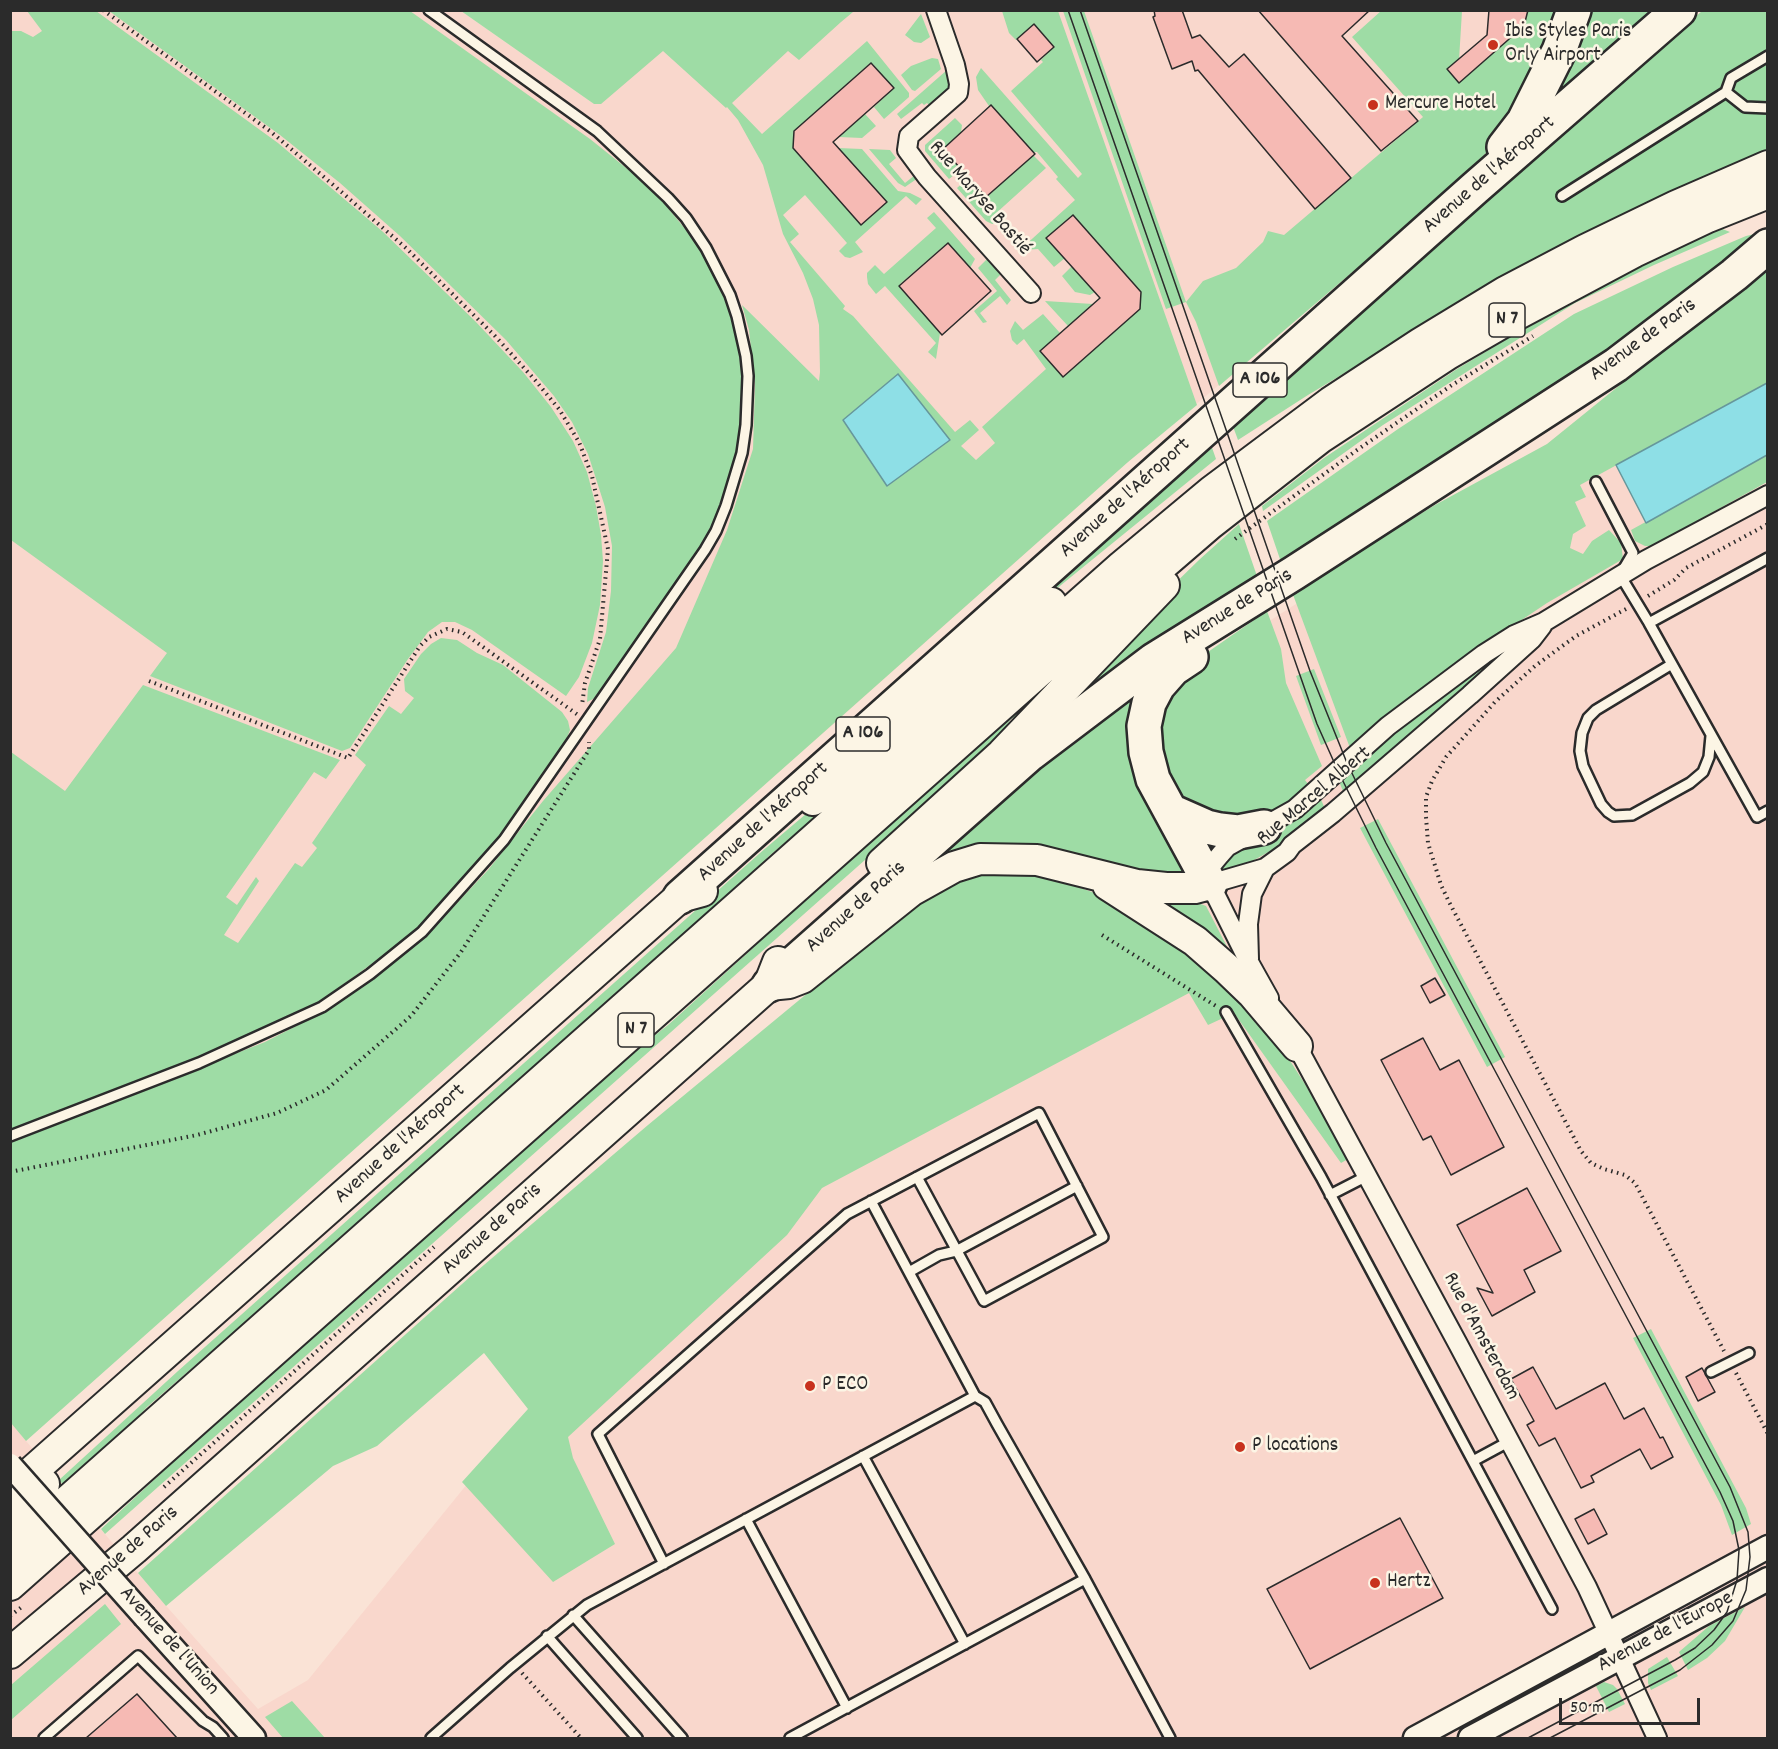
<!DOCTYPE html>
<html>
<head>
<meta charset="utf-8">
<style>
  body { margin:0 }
  #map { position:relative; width:1778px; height:1749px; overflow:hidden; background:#fae3d6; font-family:Dekko,sans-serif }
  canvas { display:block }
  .frame { position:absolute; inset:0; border:12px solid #2b2b2b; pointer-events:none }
  .scale { position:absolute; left:1559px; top:1698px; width:141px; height:27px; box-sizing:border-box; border:3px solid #2b2b2b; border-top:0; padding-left:8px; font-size:18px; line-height:21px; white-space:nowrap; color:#2b2b2b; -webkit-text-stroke:4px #fcf5e5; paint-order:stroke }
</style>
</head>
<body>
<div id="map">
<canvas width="1778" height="1749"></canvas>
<div class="frame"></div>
<div class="scale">50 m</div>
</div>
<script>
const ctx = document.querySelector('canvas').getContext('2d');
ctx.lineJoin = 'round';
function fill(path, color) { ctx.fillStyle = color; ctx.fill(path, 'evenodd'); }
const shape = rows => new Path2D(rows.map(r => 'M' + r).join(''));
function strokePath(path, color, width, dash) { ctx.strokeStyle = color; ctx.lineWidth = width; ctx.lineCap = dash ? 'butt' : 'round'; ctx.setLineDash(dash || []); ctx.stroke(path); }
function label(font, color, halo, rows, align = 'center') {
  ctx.font = font + ' Dekko,sans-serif'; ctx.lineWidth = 5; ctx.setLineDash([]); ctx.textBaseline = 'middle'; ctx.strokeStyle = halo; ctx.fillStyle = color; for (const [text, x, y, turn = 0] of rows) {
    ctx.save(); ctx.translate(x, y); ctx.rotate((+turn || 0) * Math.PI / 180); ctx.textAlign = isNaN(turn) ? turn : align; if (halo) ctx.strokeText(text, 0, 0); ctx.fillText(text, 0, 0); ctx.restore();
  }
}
const built = shape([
  [11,11,461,11,594,104,620,11,1570,11,1465,176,1128,462,821,735,21,1435,160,1599,258,1709,308,1680,813,1058,1201,874,1172,683,1547,444,1767,266,1767,1738,11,1738]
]);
const green = shape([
  [96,11,278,143,382,231,475,321,523,372,551,407,573,441,587,472,596,506,601,535,603,561,600,605,592,643,579,677,566,696,472,630,455,622,442,622,428,632,408,659,350,748,342,751,150,676,167,653,11,540,11,31,21,31,33,37,42,31,27,11],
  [109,11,410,11,590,139,630,171,663,202,700,247,721,288,738,334,744,375,741,431,732,480,709,538,601,693,593,699,587,702,588,688,606,632,611,591,612,546,605,507,598,485,588,454,572,422,554,396,506,340,400,236,340,183,280,135],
  [461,11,861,11,853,12,841,22,799,60,788,51,732,103,762,134,867,41,909,93,909,97,884,119,874,107,892,90,892,87,873,64,869,64,794,131,793,148,860,224,863,224,885,204,886,201,838,148,862,149,898,191,910,193,922,199,916,205,906,196,855,242,863,252,850,258,845,257,839,251,847,243,805,195,783,215,799,234,790,242,845,306,843,309,853,316,955,432,970,420,979,430,961,446,976,460,995,443,982,427,1046,369,1024,339,1017,345,1012,340,1010,331,1015,321,1023,330,1043,314,1060,333,1042,350,1041,353,1061,375,1065,376,1140,308,1141,292,1074,216,1071,216,1048,236,1048,239,1065,258,1054,267,1038,249,1024,250,1022,248,1075,200,1056,179,1058,177,1037,152,1033,152,993,107,989,106,978,90,976,77,981,68,1078,178,1082,174,1011,91,1043,62,1041,60,1054,46,1034,24,1016,40,1009,33,1002,11,1058,11,1197,405,1128,462,26,1441,11,1423,10,1142,265,1042,331,1008,389,966,440,921,488,870,543,801,676,648,727,530,753,449,755,384,749,330,742,305,819,381,820,372,819,325,813,299,803,273,783,234,763,165,738,120,727,107,726,108,663,51,601,104,594,104],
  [1063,11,1084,11,1186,302,1203,281,1236,268,1263,242,1268,231,1284,235,1423,117,1352,37,1381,11,1462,11,1459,60,1448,70,1459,83,1524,26,1527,11,1570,11,1494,144,1465,176,1219,386,1196,322,1186,302,1166,309],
  [1591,11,1651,11,1588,65,1588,73,1527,131,1567,64,1577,52,1590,19],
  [1702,11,1767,11,1767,155,1428,323,1308,395,1238,440,1231,421],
  [921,14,930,37,921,43,914,42,905,35],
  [932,58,938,59,941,69,915,91,912,90,901,75,911,66],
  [947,70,951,88,931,107,927,103,924,105,922,103,901,119,897,114],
  [865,114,876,126,862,138,839,137],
  [955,118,962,125,961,132,945,147,944,150,959,167,959,171,949,179,925,151,925,145],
  [869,149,890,150,896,158,889,164,905,183,915,175,918,178,905,187,898,183],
  [1033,155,1046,168,994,215,999,221,997,223,992,224,986,221,957,188,966,180,970,180,984,195,988,196],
  [934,212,975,259,970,268,949,244,946,244,900,284,900,288,940,333,936,359,928,352,936,343,885,286,876,294,868,284,867,277,867,273,875,265,884,274,936,228,927,218],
  [1715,226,1730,232,1654,265,1575,303,1383,425,1263,511,1262,506,1324,458,1457,369,1545,316],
  [1759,233,1605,356,1282,565,1267,521,1398,429,1574,314,1673,267,1746,236],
  [988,258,1002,273,995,280,1011,300,1007,305,1000,296,980,313,987,322,983,323,974,311,997,291,978,268],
  [1072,266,1095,292,1090,295,1075,292,1062,276],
  [1767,266,1767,383,1580,485,1586,497,1575,502,1586,526,1573,534,1570,548,1583,554,1592,541,1609,530,1621,543,1623,559,1547,603,1450,668,1350,748,1292,592,1435,505,1547,444],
  [1045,301,1093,304,1068,326],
  [1210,442,1216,459,1039,603,1000,627],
  [1767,455,1767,482,1652,546,1645,546,1635,541,1631,530],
  [1239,524,1258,579,1091,691,1083,682,1161,597,1200,559],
  [1267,611,1281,649,1286,683,1322,766,1305,780,1311,788,1285,809,1228,825,1165,789,1150,724,1162,697,1205,654],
  [441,638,457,640,477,653,503,665,562,712,568,721,570,730,565,743,501,835,473,866,423,922,399,944,322,1000,276,1023,184,1063,11,1130,11,752,65,791,143,685,340,760,326,779,314,772,226,897,237,905,256,877,259,881,224,935,238,943,295,863,302,867,317,848,312,843,366,765,355,755,389,706,401,714,414,698,405,691,404,679,421,654,431,644],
  [1500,651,1505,653,1345,796,1338,779,1366,753],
  [1160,668,1145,696,1193,874,931,869,926,860],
  [1314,669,1341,737,1321,745,1296,676],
  [1033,691,1044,702,1011,719,989,750,105,1534,101,1529,390,1261,618,1064,668,1025,753,948,756,936,828,880,979,747],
  [940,700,821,817,809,823,769,856,726,905,295,1288,206,1356,147,1407,92,1467,67,1489,59,1480,178,1371,760,853],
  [1319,795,1326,811,1290,840,1247,864,1220,872,1221,862],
  [1378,819,1505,1057,1487,1067,1360,828],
  [1003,870,1049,876,1132,907,1214,967,1265,1022,1305,1084,1348,1159,1341,1163,1234,1013,1208,1025,1189,993,822,1188,787,1235,568,1437,573,1458,615,1544,553,1582,462,1482,528,1409,484,1353,377,1446,333,1466,166,1606,138,1573,471,1276,648,1125,896,920,933,891,974,874],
  [1148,898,1193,901,1206,906,1237,966],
  [1651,1329,1746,1508,1751,1524,1732,1535,1721,1505,1633,1338],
  [105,1604,121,1624,11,1720,11,1685],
  [1745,1607,1725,1641,1707,1658,1688,1670,1679,1652,1709,1626],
  [1667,1657,1678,1676,1651,1690,1648,1683,1648,1669],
  [1604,1682,1613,1685,1617,1689,1625,1704,1609,1712,1596,1686],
  [292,1701,325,1738,283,1738,265,1717]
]);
const water = shape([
  [898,374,950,440,887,486,843,420,898,374],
  [1767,383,1767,455,1646,523,1616,465,1767,383]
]);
const building = shape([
  [1154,10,1182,10,1192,38,1200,35,1229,67,1244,54,1351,178,1315,209,1198,70,1195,71,1192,61,1172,69,1153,17,1155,16,1154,10],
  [1258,10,1370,10,1342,36,1418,121,1381,151,1258,10],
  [1489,10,1528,10,1524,26,1459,83,1447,69,1487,35,1489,10],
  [1034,24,1054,47,1037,62,1017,39,1034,24],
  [871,63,894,88,833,142,887,202,861,225,793,148,794,131,871,63],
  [991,105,1035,154,986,197,943,149,991,105],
  [1073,215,1141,292,1140,309,1063,377,1040,351,1100,298,1046,238,1073,215],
  [948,243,991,291,942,335,899,286,948,243],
  [1435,978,1445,995,1430,1003,1421,986,1435,978],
  [1423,1038,1440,1070,1459,1060,1504,1147,1451,1175,1431,1136,1423,1140,1381,1060,1423,1038],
  [1527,1188,1561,1251,1524,1270,1535,1292,1492,1316,1477,1288,1493,1293,1457,1225,1527,1188],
  [1533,1367,1556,1409,1605,1383,1624,1419,1644,1408,1660,1438,1663,1437,1673,1457,1651,1469,1640,1449,1591,1476,1594,1482,1581,1488,1555,1438,1539,1446,1527,1425,1534,1421,1511,1379,1533,1367],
  [1702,1368,1715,1392,1698,1401,1686,1377,1702,1368],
  [1594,1509,1607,1534,1588,1544,1575,1519,1594,1509],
  [1400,1518,1443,1598,1310,1669,1267,1589,1400,1518],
  [137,1694,177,1738,86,1738,137,1694]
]);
const path = shape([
  [103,10,270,131,338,189,406,248,495,336,535,380,559,409,579,442,592,476,608,549,600,639,585,683,582,705],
  [1235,539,1357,450,1452,385,1533,336],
  [1648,596,1674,580,1686,568,1768,524],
  [1626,609,1576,636,1535,666,1495,702,1446,757,1432,781,1426,797,1426,817,1428,843,1441,885,1449,902,1581,1151,1591,1163,1604,1169,1625,1175,1635,1183,1724,1351],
  [149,681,348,758,420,646,429,637,447,629,462,632,578,715],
  [1102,935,1216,1006],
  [10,1172,197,1135,277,1113,326,1090,411,1016,461,952,589,750,589,742],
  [1736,1373,1768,1434],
  [164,1487,434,1247],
  [10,1616,23,1606],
  [522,1673,581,1738]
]);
const service = shape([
  [1768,56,1731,78,1726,92,1745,107,1768,108],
  [1562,196,1726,92],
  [1596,482,1633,553,1620,575,1649,623,1757,817,1768,811],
  [1649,623,1768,558],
  [1672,664,1596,710,1588,718,1582,733,1580,751,1583,766,1601,804,1608,812,1614,816,1632,815,1690,783,1703,772,1709,757,1711,736],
  [1226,1012,1321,1177,1552,1609],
  [10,1136,199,1063,322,1007,370,974,422,932,504,840,705,550,716,531,726,506,742,453,746,425,748,376,746,356,737,316,730,295,706,248,686,218,668,198,597,131,429,10],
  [1330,1195,1367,1176],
  [871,1201,975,1396,985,1402,997,1424,1085,1579,1170,1738],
  [909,1272,939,1255,956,1251,1077,1186],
  [1711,1372,1749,1353],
  [863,1456,965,1644],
  [1473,1461,1510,1441],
  [746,1519,847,1708],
  [664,1564,598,1434,847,1214,1039,1113,1103,1237,984,1301,917,1177],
  [573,1615,682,1738],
  [547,1636,637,1738],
  [44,1738,138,1656,203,1721,213,1727,223,1738],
  [431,1738,510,1668,587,1605,975,1396],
  [790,1738,1085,1579]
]);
const minor = shape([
  [936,10,955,65,959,84,958,93,909,136,907,150,927,177,1031,293],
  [1210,884,1265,868,1287,852,1292,845,1333,813,1470,695,1532,639,1542,626],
  [1249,959,1248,924,1252,894,1265,868],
  [1269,998,1250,964,1210,884,1210,867,1220,855,1227,847,1295,809,1388,726,1484,654,1514,635,1544,622,1646,560,1768,495],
  [1292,1037,1458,1344,1587,1587,1657,1738]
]);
const tertiary = shape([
  [145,1617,254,1738],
  [1415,1738,1768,1547],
  [1470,1738,1768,1579]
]);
const trunk = shape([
  [813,800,890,733,1051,603],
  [882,863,1002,754,1164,585],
  [1108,885,1195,941,1227,969,1253,994,1297,1046],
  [769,985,789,983,802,978,911,891,954,867,980,859,1037,860,1137,885,1166,888,1195,888,1210,884],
  [10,1491,680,897,702,891],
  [10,1515,44,1484],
  [10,1552,1122,566,1212,491,1331,402,1421,343,1505,292,1585,250,1676,206,1768,166],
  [10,1585,1044,667,1210,524,1320,438,1448,354,1512,317,1634,252,1708,217,1768,193],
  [10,1653,134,1549,769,985,778,962]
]);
const motorway = shape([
  [1504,147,1524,121,1559,51,1574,10],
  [1191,657,1173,669,1158,686,1149,703,1144,726,1146,752,1153,779,1210,884],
  [1173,812,1207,827,1220,830,1238,832,1264,827],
  [680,897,1475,188,1679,10],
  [769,985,1030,754,1154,660,1294,573,1616,365,1734,275,1768,246]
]);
const tram = shape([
  [1068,10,1317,724,1338,771,1376,848,1720,1492,1733,1521,1739,1550,1737,1580,1727,1612,1714,1630,1695,1648,1675,1660,1528,1738],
  [1080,10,1310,671,1347,763,1386,843,1730,1487,1748,1532,1750,1557,1746,1590,1733,1621,1712,1645,1680,1670,1550,1738]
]);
const tertiaryBridge = shape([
  [10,1465,145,1617]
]);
const markers = [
  [1493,45,6,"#c8321e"],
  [1373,105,6,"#c8321e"],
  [810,1386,6,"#c8321e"],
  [1240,1447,6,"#c8321e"],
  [1375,1583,6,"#c8321e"]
];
const shields = [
  [1507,320,36],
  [1260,380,54],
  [863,734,54],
  [636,1030,36]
];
const shieldNames = [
  ["N 7",1507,320],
  ["A 106",1260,380],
  ["A 106",863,734],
  ["N 7",636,1030]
];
const poiNames = [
  ["Ibis Styles Paris",1505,33],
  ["Orly Airport",1505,57],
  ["Mercure Hotel",1385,105],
  ["P ECO",822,1386],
  ["P locations",1252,1447],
  ["Hertz",1387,1583]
];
const streetNames = [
  ["Avenue de l'Aéroport",1490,176,-41],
  ["Rue Maryse Bastié",979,199,49],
  ["Avenue de Paris",1644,341,-36],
  ["Avenue de l'Aéroport",1126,499,-42],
  ["Avenue de Paris",1238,608,-32],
  ["Rue Marcel Albert",1315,797,-40],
  ["Avenue de l'Aéroport",764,823,-42],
  ["Avenue de Paris",857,908,-42],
  ["Avenue de l'Aéroport",401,1145,-42],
  ["Avenue de Paris",493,1230,-42],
  ["Rue d'Amsterdam",1480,1337,62],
  ["Avenue de Paris",129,1552,-41],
  ["Avenue de l'Europe",1666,1633,-28],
  ["Avenue de l'Union",168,1642,48]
];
fill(built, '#f9d7cc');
fill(green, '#9edca5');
fill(water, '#8edfe6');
strokePath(water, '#66979b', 1.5);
fill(building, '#f6bab4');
strokePath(building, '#2b2b2b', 1.5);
strokePath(service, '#2b2b2b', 14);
strokePath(minor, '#2b2b2b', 22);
strokePath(tertiary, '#2b2b2b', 27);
strokePath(trunk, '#2b2b2b', 34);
strokePath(motorway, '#2b2b2b', 38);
strokePath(path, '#2b2b2b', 4, [1.5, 4.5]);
strokePath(service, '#fcf5e5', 9);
strokePath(minor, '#fcf5e5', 18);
strokePath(tertiary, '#fcf5e5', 22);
strokePath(trunk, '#fcf5e5', 30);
strokePath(motorway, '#fcf5e5', 33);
strokePath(tram, '#2b2b2b', 1.5);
strokePath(tertiaryBridge, '#2b2b2b', 27, []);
strokePath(tertiaryBridge, '#fcf5e5', 22);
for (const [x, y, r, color] of markers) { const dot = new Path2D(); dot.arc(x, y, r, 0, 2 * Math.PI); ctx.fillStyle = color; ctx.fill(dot); strokePath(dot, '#fcf5e5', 2); }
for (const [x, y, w] of shields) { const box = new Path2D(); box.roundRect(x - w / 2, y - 17, w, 34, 4.5); ctx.fillStyle = '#fcf5e5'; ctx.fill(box); strokePath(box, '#2b2b2b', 1.5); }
label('bold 20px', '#2b2b2b', null, shieldNames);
label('21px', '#2b2b2b', '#fcf5e5', poiNames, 'left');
label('21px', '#2b2b2b', '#fcf5e5', streetNames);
</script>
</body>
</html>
